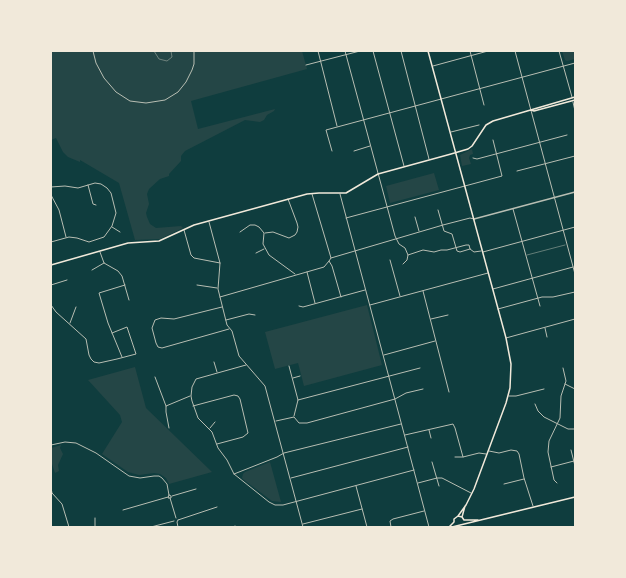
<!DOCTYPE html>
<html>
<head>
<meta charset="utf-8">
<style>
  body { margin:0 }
  #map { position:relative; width:626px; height:578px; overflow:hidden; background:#0f3d3e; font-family:"Asap Condensed",sans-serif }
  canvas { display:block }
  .frame { position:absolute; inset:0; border:52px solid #f1e9da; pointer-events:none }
</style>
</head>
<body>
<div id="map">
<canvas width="626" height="578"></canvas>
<div class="frame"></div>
</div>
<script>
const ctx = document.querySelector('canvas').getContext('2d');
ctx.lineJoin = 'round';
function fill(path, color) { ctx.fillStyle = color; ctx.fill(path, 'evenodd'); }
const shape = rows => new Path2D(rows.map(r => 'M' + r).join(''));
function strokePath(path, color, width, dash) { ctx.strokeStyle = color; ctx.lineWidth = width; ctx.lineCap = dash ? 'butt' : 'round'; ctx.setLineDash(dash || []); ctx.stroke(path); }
const green = shape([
  [51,51,302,51,307,69,191,101,198,129,275,109,274,111,267,115,264,120,260,122,245,120,185,151,181,156,181,161,169,174,169,176,160,179,149,189,147,194,149,204,146,213,147,217,150,224,156,228,181,226,183,228,160,239,135,240,119,183,80,160,80,162,68,157,63,152,56,138,51,140],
  [562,51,575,51,575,59,567,61,565,60],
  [472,149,473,154,470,155,469,158,471,164,462,166,460,155],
  [434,173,439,190,390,203,386,186],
  [367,305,382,365,304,386,298,363,275,369,265,332],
  [135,367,146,408,212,472,169,484,166,478,160,474,154,473,139,475,128,472,102,454,122,422,120,415,88,380],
  [61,445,60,448,63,454,58,465,59,471,55,473,51,461,51,448],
  [270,462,281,502,272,501,244,480,242,478,243,474,245,472]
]);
const service = shape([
  [154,51,159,59,167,61,172,57,171,51],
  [527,255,565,245]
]);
const minor = shape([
  [93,51,96,63,104,78,116,92,130,101,146,103,165,100,178,92,186,82,192,70,194,64,194,51],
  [318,51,337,126],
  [345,51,395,236,399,244,405,248,408,255,407,260,403,264],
  [373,51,404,166],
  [401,51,429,159],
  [470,51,484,105],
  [515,51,575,274],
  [559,51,572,97],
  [306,65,360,51],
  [433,66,488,51],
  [573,102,575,111],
  [451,132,479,125],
  [332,151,326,130,575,63],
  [354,151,370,146],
  [473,158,477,159,567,135],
  [517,171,575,156],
  [88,185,93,204,96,205],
  [51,187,65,186,78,188,95,183,101,184,107,188,111,193,116,213,112,226,104,237,89,242,77,238,69,237,51,242],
  [312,194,331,258,329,261,332,266,341,297],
  [340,194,429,527],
  [51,195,59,210,66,237],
  [513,209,540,306],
  [438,210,444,231,452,234,457,251,460,252,470,249],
  [415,217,419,231],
  [346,218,502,176,493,140],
  [209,222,220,263,218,289,227,325,232,331,239,356,265,386,303,527],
  [112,227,120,232],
  [184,230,191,255,194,258,220,263],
  [240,232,250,225,255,225,259,227,264,233,263,244,269,255,295,274],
  [265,233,273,232,289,238,295,235,297,232,298,227,297,223,288,199],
  [100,252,104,263,118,271,122,276,129,300],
  [483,252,575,227],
  [256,253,264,249],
  [408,255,423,250,434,252,441,250,447,250,466,245,469,245,470,249,474,252,481,251],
  [331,258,443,225,470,218,474,219],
  [390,260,400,296],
  [92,270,104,263],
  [307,272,315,303],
  [51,285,67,280],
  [197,285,217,288],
  [493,289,573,267],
  [423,291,449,392],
  [220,297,324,267,329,261],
  [51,305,56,312,86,339,89,355,91,359,94,362,99,363,117,359,136,354,127,327,112,333],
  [370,305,488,273],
  [299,306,303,307,365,290],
  [222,307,174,319,161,318,155,320,152,328,156,343,158,347,162,348,229,329],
  [498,309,542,297,553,297,575,292],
  [431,319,448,315],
  [226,320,249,314,255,315],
  [70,323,76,307],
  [545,328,547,337],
  [506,338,575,319],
  [384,355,435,341],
  [122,357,108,323,99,293,125,285],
  [214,362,217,372],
  [246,365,196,379,192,387,191,396,192,401,198,418,212,432,218,448,227,460,234,474,269,502,275,505,283,505,414,470],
  [289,366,298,400,294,416],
  [155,377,166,406],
  [293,378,300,376],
  [565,384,575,389],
  [509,396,516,396,544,389],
  [298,400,420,368],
  [535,404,538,411,544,417,568,429,575,429],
  [193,406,234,395,238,396,240,399,248,433,243,437,217,444],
  [276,421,294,417,299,423,307,423,395,399,406,393,423,389],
  [169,428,166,412,166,406,190,396],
  [210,428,215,422],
  [429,430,431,438],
  [405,435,453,424,455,428,463,457,479,453,486,454],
  [51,445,65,442,76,443,96,453,129,476,140,478,154,476,159,476,162,478,167,484,169,495],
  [571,450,575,466],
  [489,451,499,453,511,450,517,451,519,454,524,478,533,506],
  [455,457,463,457],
  [432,462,439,486],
  [51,466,51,472],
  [551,467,574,461],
  [234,474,277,457,284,453,401,424],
  [291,478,408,447],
  [418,483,437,478,442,478,471,493],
  [557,483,554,480,548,452,549,441,560,418,561,396,566,381,563,368],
  [504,484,524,479],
  [356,486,367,527],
  [51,488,52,493,62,504,69,527],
  [169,495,171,496,171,498,168,498,169,495],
  [172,496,196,489],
  [170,498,176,518],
  [123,510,168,497],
  [95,518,95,527],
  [178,520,217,507],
  [178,520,177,522,178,527],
  [303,524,362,509],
  [151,527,174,521],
  [233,527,235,526],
  [391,527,390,521,393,519,424,511]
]);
const tertiary = shape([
  [474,219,575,192]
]);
const secondary = shape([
  [428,51,506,338,511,364,510,388,506,403,474,489,466,505,458,516],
  [531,110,534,111,575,100],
  [51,265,128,243,159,241,194,225,307,194,319,193,346,193,378,174,451,154,468,149,472,146,486,125,493,121,575,97],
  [462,517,465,506],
  [464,520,478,520],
  [454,522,454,519,458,516,462,517,464,520],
  [449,527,454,522],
  [452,527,575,497]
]);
fill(green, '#244646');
strokePath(service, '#b8beb3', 0.5);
strokePath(minor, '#b8beb3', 1);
strokePath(tertiary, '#b8beb3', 1.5);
strokePath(secondary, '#f1e9da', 1.5);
</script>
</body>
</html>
